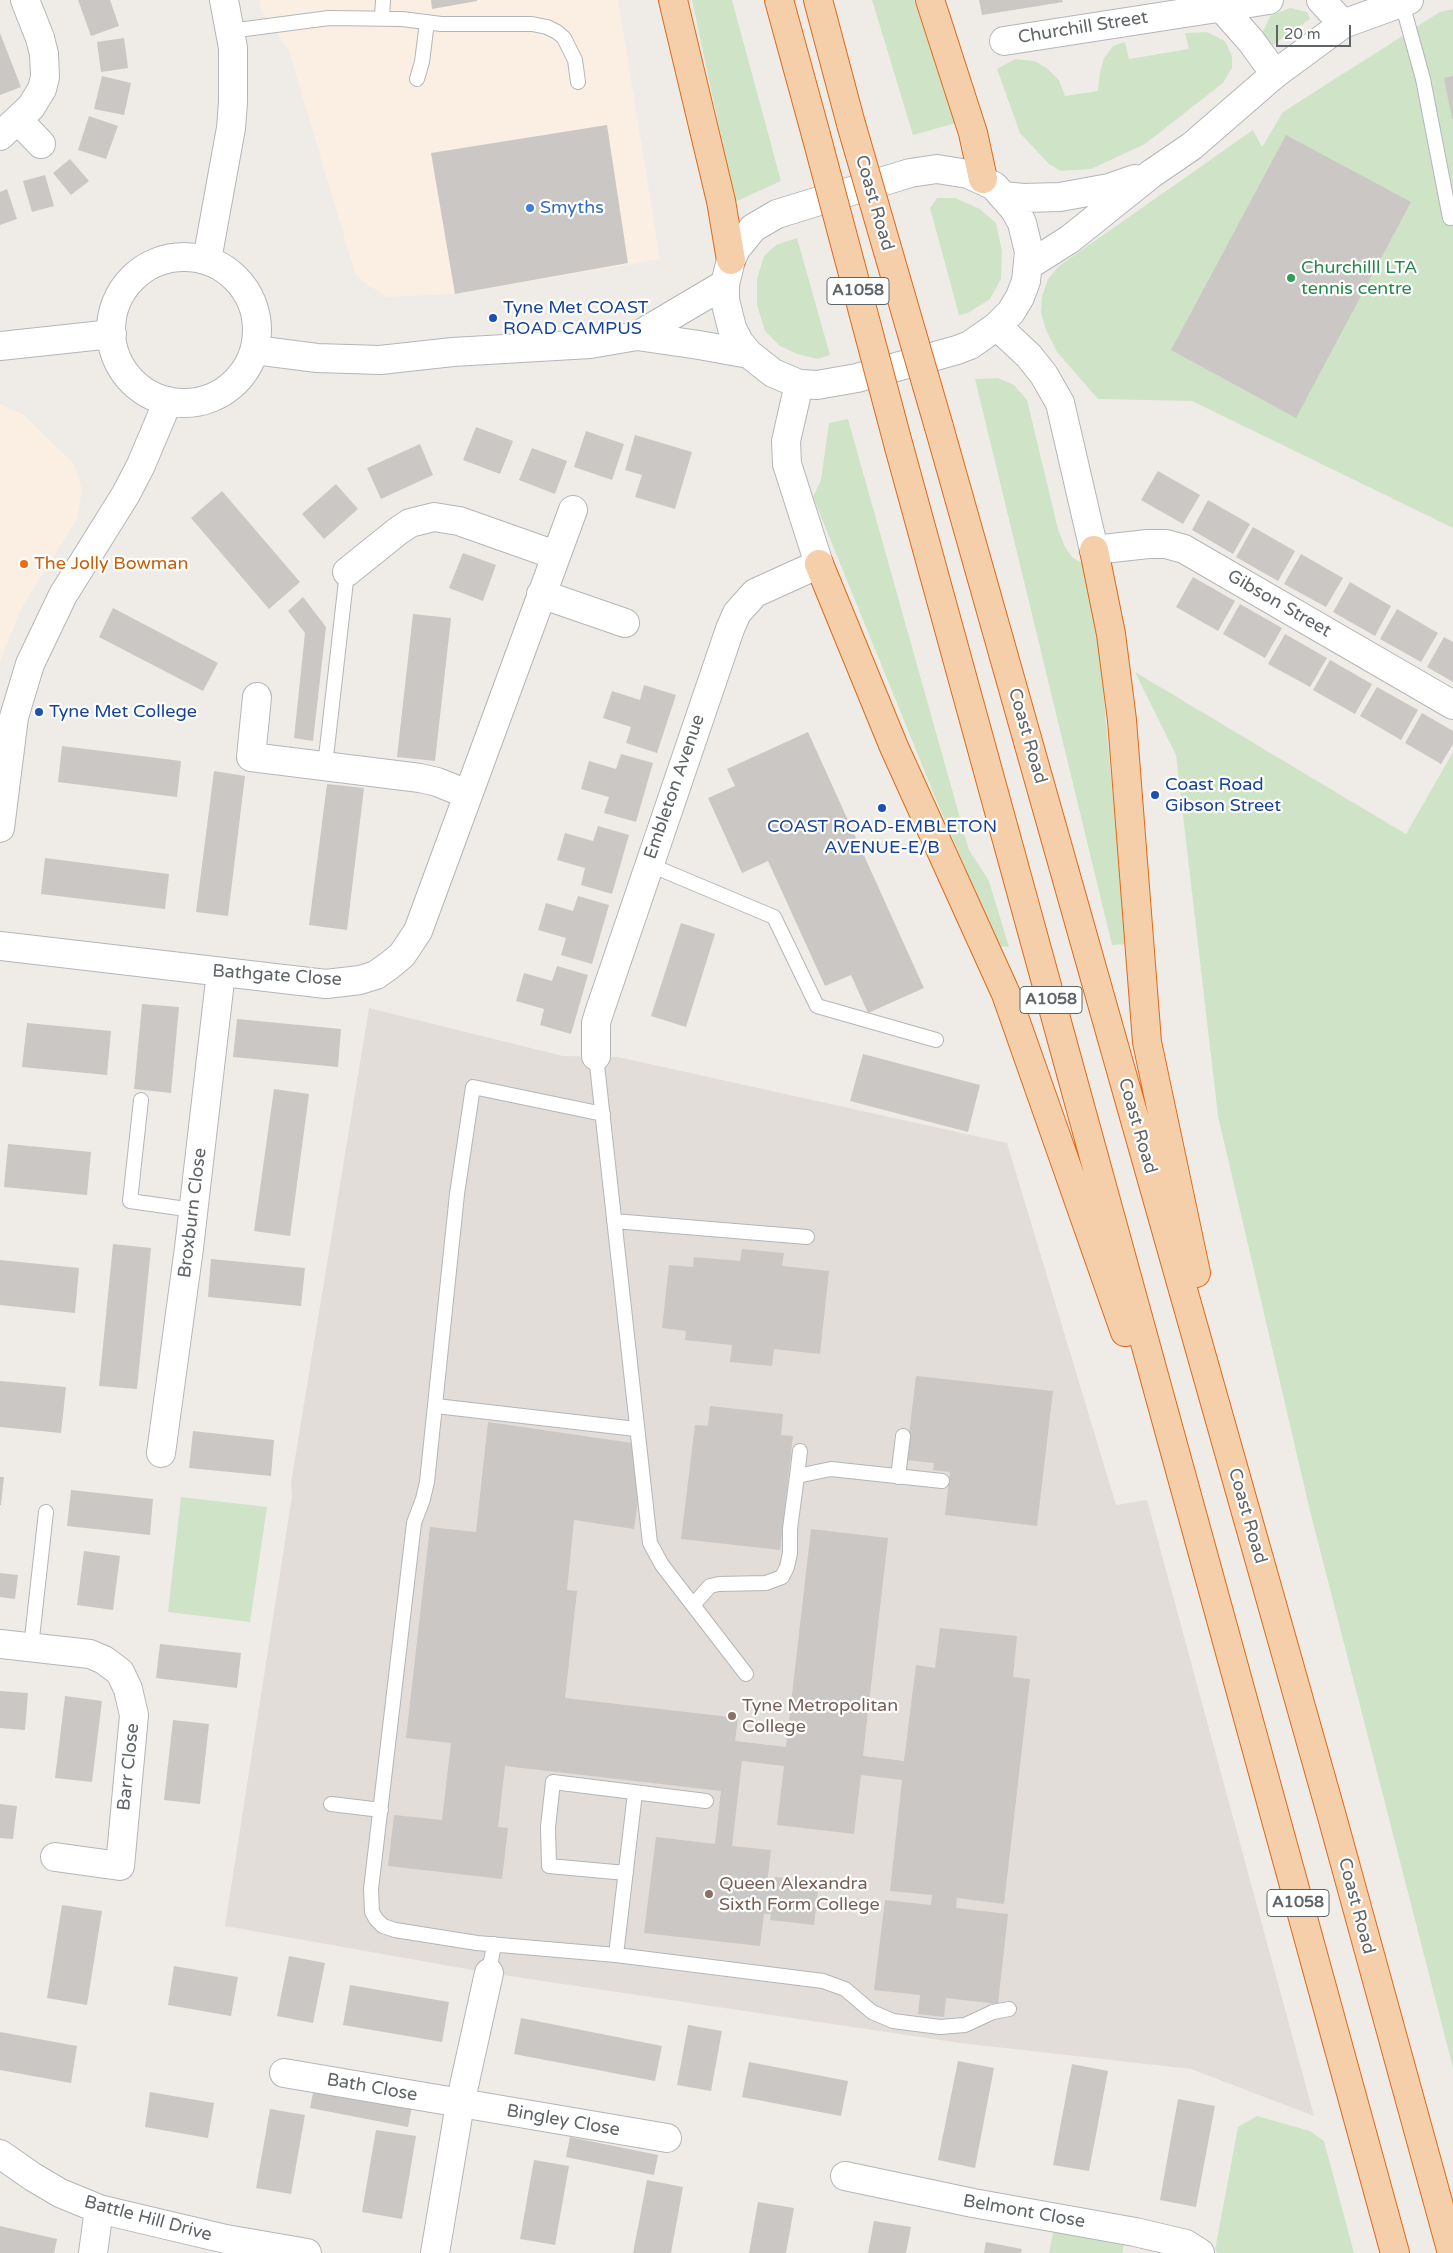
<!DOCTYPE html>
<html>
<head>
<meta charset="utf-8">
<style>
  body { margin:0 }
  #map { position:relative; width:1453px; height:2253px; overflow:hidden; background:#efece8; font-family:"Varela Round",sans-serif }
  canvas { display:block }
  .scale { position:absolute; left:1276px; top:25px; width:75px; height:22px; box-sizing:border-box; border:2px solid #5f6466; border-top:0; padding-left:6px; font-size:15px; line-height:18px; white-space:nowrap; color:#5f6466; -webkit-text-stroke:4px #fff; paint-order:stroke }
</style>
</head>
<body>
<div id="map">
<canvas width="1453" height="2253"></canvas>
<div class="scale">20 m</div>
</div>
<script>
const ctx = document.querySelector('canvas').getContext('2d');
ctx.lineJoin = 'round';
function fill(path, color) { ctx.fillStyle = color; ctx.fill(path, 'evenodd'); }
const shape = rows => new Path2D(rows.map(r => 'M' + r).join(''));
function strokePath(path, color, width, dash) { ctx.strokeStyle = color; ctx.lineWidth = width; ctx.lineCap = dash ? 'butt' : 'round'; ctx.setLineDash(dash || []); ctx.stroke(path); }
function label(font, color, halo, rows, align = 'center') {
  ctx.font = font + ' "Varela Round",sans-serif'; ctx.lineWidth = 4.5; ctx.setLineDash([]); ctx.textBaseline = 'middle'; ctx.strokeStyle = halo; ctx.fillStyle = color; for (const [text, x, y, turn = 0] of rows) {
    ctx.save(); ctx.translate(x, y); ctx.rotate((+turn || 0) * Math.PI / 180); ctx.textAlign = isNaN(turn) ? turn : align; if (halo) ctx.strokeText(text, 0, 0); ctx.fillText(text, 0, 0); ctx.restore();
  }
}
const commercial = shape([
  [259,0,618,0,660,259,455,294,388,297,363,282,355,273,289,51,261,10],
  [0,404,24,415,74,464,82,490,77,519,21,609,0,662]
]);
const education = shape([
  [369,1008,563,1056,618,1057,1007,1143,1116,1505,1147,1500,1314,2116,1191,2069,960,2043,489,1973,225,1926,292,1496,291,1483]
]);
const green = shape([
  [692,0,732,0,781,181,735,202],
  [872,0,914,0,956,123,913,135],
  [1290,8,1307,12,1310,19,1270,47,1266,44,1263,32,1270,16],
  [1453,9,1453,528,1192,401,1098,399,1057,352,1046,330,1041,313,1042,296,1048,279,1059,266,1253,130,1262,147,1283,112,1440,12],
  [1207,32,1225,41,1232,56,1232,68,1223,83,1145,144,1091,169,1061,171,1049,164,1020,133,997,69,1015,59,1034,61,1047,68,1059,80,1065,96,1098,91,1100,72,1104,58,1113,46,1125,42,1129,59,1189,49,1185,33],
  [937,198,955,198,980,209,996,223,1002,251,1001,279,990,299,968,313,959,315,930,208],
  [797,238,830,355,818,359,797,354,780,346,765,331,757,305,757,279,764,256,776,245],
  [998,378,1014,385,1027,400,1058,529,1065,547,1072,557,1086,565,1099,644,1126,944,1112,945,975,379],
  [848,419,969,850,989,881,1009,947,999,946,940,809,813,497,821,480,829,423],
  [1135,672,1406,834,1453,752,1453,2068,1310,1511,1218,1116,1176,755],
  [181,1497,267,1507,250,1622,168,1612],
  [1257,2116,1310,2131,1324,2141,1354,2253,1218,2253,1215,2250,1238,2127],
  [1054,2229,1124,2243,1122,2253,1049,2253]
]);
const building = shape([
  [78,0,110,0,119,26,91,36],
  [431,0,477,0,477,1,432,9],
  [979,0,1062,0,1063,2,982,15],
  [0,33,21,87,0,95],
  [124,38,128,68,101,72,97,42],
  [102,76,131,83,124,115,94,109],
  [1453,76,1453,119,1452,119,1444,78],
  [89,116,118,126,106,159,78,150],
  [607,125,628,263,455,294,431,153],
  [1286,135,1411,202,1296,418,1171,350],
  [70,159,89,181,71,195,53,173],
  [45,175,54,206,32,212,23,181],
  [7,189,17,219,0,225,0,192],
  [476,427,513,441,500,474,463,460],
  [586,431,624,444,612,480,574,467],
  [635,435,692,452,675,509,635,497,642,475,625,470],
  [420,444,433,475,381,499,367,468],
  [532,448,567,461,555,494,519,480],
  [1158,471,1200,495,1183,524,1141,500],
  [336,484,358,509,324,539,302,514],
  [222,491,300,582,269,609,191,518],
  [1208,500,1250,524,1233,554,1192,530],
  [1253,527,1295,551,1278,581,1236,557],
  [463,553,496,565,483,601,449,588],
  [1301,554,1343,578,1326,607,1284,584],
  [1193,577,1235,601,1218,631,1176,607],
  [1350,582,1391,606,1375,636,1333,612],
  [303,597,326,627,313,741,294,738,305,633,288,611],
  [1240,604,1282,628,1265,658,1223,634],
  [113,608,218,663,203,691,99,637],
  [1397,609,1438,633,1421,662,1380,639],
  [413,614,451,618,435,761,397,757],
  [1285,634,1327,658,1310,687,1268,664],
  [1444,637,1453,642,1453,682,1427,667],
  [1330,660,1372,684,1355,714,1313,690],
  [644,685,676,695,657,753,626,743,631,727,603,718,612,691,640,700],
  [1377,687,1418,710,1401,740,1360,716],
  [1422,713,1453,731,1453,744,1441,764,1405,743],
  [808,732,924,988,868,1013,851,975,825,986,768,861,742,873,708,798,735,786,727,769],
  [62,746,181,761,177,797,58,782],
  [621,754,653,763,636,822,604,813,609,797,581,789,589,761,616,769],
  [214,771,245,776,228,916,196,912],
  [327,784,364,788,347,930,309,925],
  [598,826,629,835,612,894,581,885,585,868,557,860,565,833,593,841],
  [45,858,169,874,165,909,41,894],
  [578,896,609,905,592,964,561,955,566,938,538,930,546,903,573,911],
  [681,923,715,934,686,1027,651,1016],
  [557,966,588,975,571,1034,540,1025,544,1009,516,1001,524,973,552,981],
  [142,1004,179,1007,171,1093,134,1089],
  [237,1019,341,1029,338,1067,233,1057],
  [27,1023,111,1031,107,1075,22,1067],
  [863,1054,980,1085,968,1132,850,1101],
  [274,1089,309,1094,290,1236,254,1231],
  [8,1144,91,1152,87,1195,4,1187],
  [113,1244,151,1248,137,1389,99,1386],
  [742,1249,784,1253,782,1266,829,1271,820,1354,774,1349,772,1366,730,1362,732,1345,685,1340,686,1331,662,1328,669,1265,693,1267,694,1257,740,1261],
  [211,1259,305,1268,301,1306,208,1297],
  [0,1260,79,1268,75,1313,0,1305],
  [916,1376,1053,1391,1037,1526,945,1515,950,1472,933,1470,934,1463,906,1460],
  [0,1381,66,1387,61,1433,0,1427],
  [710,1406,783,1414,781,1435,793,1436,780,1550,681,1539,695,1425,708,1426],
  [488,1422,646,1445,634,1529,574,1520,567,1590,577,1591,565,1698,738,1718,735,1741,786,1747,811,1529,888,1538,863,1756,904,1761,916,1665,935,1668,940,1628,1017,1636,1013,1677,1030,1679,1004,1904,957,1898,956,1908,1008,1914,998,2004,946,1998,944,2017,918,2014,920,1995,874,1990,885,1900,931,1905,932,1895,890,1891,902,1780,861,1775,854,1834,777,1825,784,1766,742,1761,732,1846,771,1850,767,1885,774,1886,775,1877,819,1882,814,1925,770,1920,771,1914,764,1914,760,1946,644,1933,656,1837,715,1844,721,1791,505,1766,498,1827,508,1828,502,1879,388,1866,394,1815,442,1820,451,1743,406,1738,430,1527,476,1532],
  [193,1431,274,1440,271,1476,189,1468],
  [0,1477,4,1477,1,1505,0,1505],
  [71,1490,153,1499,150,1535,67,1526],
  [84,1551,120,1556,113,1610,77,1605],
  [0,1573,18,1575,15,1599,0,1597],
  [160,1644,241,1653,237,1688,156,1678],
  [0,1691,28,1693,25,1730,0,1728],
  [65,1696,102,1701,92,1782,55,1778],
  [173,1720,209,1724,200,1804,164,1800],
  [0,1804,17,1806,13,1839,0,1838],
  [62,1905,102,1911,87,2005,47,1998],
  [289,1956,325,1963,313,2023,277,2016],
  [174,1966,238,1977,231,2016,168,2005],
  [350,1985,449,2002,442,2042,343,2025],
  [521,2018,662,2046,655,2081,514,2054],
  [688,2025,722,2031,711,2091,677,2085],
  [0,2032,77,2046,71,2083,0,2070],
  [958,2061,994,2068,975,2168,938,2160],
  [749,2062,848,2081,841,2116,742,2097],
  [1072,2064,1108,2071,1089,2171,1053,2165],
  [314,2088,412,2106,408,2127,310,2108],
  [150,2092,214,2103,208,2138,145,2127],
  [1178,2099,1215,2106,1196,2207,1160,2200],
  [270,2109,305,2115,291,2194,256,2188],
  [376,2130,416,2136,402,2219,362,2212],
  [570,2137,658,2155,654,2175,566,2157],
  [534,2160,569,2166,555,2245,520,2239],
  [647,2180,683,2187,671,2253,633,2253],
  [758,2202,794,2208,786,2253,749,2253],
  [874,2221,911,2227,906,2253,868,2253],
  [0,2226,57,2239,54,2253,0,2253],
  [986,2242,1022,2249,1021,2253,984,2253]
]);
const service = shape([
  [1402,3,1423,79,1450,218,1453,217],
  [382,18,383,0],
  [230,31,329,18,402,19,441,24,532,24,547,27,557,32,564,38,575,60,578,82],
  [417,79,422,62,427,22],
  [325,766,347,572],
  [648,864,774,917,817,1006,936,1040],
  [596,1056,650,1543,662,1565,746,1674],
  [141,1100,130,1201,193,1210],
  [603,1114,473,1087,457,1194,427,1482,423,1499,414,1523,371,1889,372,1912,376,1919,383,1926,395,1930,477,1943,616,1955,823,1981,845,1989,872,2012,893,2021,940,2027,965,2025,993,2012,1009,2009],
  [614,1221,807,1237],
  [436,1406,636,1429],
  [797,1476,800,1451],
  [898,1477,903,1436],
  [693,1605,710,1586,719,1584,766,1583,782,1577,787,1567,790,1553,790,1529,797,1476,831,1469,942,1481],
  [31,1647,46,1512],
  [331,1804,381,1810],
  [626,1873,549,1866,548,1827,553,1782,706,1801],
  [616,1955,635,1793],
  [489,1973,494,1944]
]);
const minor = shape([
  [1321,0,1343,24],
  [1221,7,1251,41,1275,74],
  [1004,41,1269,0],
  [18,120,41,144],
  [0,136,31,107,42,89,45,77,44,54,40,38,25,0],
  [1094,550,1148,544,1166,544,1184,549,1453,705],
  [347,572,398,531,410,523,434,517,459,521,555,555],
  [541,594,625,623],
  [257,697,251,757,420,778,437,782,467,794],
  [0,946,326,984,360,980,376,975,390,965,402,955,418,931,573,510],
  [596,1056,596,1023,599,1013,730,629,737,613,755,593,819,564],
  [161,1453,189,1248,221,972],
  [0,1644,90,1654,104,1660,120,1672,128,1689,134,1715,120,1866,55,1857],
  [284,2073,667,2138],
  [845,2176,973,2203,1135,2232,1186,2244,1200,2253],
  [93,2253,99,2209],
  [435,2253,460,2104,489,1973]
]);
const tertiary = shape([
  [937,169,968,174,994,186,1015,210,1022,223,1029,252,1026,281,1020,297,1011,312,997,326,970,345,957,350,857,378,817,385,799,384,773,373,749,354,739,342,732,328,725,300,725,284,731,260,736,249,753,228,777,214,910,173,937,169],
  [1004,196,1023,198,1060,197,1109,188,1135,179],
  '111 330a73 73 0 1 1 146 0a73 73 0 1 1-146 0Z',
  [207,260,231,128,233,102,233,48,224,0],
  [1029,265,1070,239,1151,174,1192,146,1275,74,1343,24,1409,0],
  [997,326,1029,356,1044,375,1060,403,1094,550],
  [637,336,725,284],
  [0,346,112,334],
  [255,350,317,358,380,360,453,352,590,344,637,336,699,345,749,354],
  [799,384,786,441,787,464,819,564],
  [0,828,14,717,30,664,63,595,126,494,141,465,168,401],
  [0,2154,33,2177,60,2193,99,2209,226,2239,307,2253]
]);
const trunk = shape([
  [673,0,721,201,731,260],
  [779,0,816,135],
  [818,0,851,124],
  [930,0,973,133,983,179],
  [939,427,1331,1813,1452,2253],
  [899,447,1395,2253],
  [1094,550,1111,634,1122,720,1147,1042,1196,1273],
  [819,564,894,747,1006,994,1125,1332]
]);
const trunkBridge = shape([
  [851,124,939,427],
  [816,135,899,447]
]);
const markers = [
  [530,208,5,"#3f7fe0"],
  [1291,278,5,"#2e9e5b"],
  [493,318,5,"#1a4fb4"],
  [24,564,5,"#e8710a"],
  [39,712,5,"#1a4fb4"],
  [1155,795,5,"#1a4fb4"],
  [882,808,5,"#1a4fb4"],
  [732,1716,5,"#8d6e63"],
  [709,1894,5,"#8d6e63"]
];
const shields = [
  [858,291,62],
  [1051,1000,62],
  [1298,1903,62]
];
const shieldNames = [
  ["A1058",858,291],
  ["A1058",1051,1000],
  ["A1058",1298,1903]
];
const streetNames = [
  ["Churchill Street",1083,28,-9],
  ["Coast Road",874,203,74],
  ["Gibson Street",1279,604,30],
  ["Coast Road",1027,736,74],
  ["Embleton Avenue",675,787,-71],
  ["Bathgate Close",277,976,4],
  ["Coast Road",1137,1126,74],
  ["Broxburn Close",193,1213,-83],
  ["Coast Road",1247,1516,74],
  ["Barr Close",129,1767,-84],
  ["Coast Road",1356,1906,75],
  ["Bath Close",372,2088,10],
  ["Bingley Close",563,2121,10],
  ["Belmont Close",1024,2212,10],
  ["Battle Hill Drive",148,2219,15]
];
const shopNames = [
  ["Smyths",540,208]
];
const leisureNames = [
  ["Churchilll LTA",1301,268],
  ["tennis centre",1301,289]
];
const transitNames = [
  ["Tyne Met COAST",503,308],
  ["ROAD CAMPUS",503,329],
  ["Tyne Met College",49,712],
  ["Coast Road",1165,785],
  ["Gibson Street",1165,806],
  ["COAST ROAD-EMBLETON",882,827,"center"],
  ["AVENUE-E/B",882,848,"center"]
];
const foodNames = [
  ["The Jolly Bowman",34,564]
];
const educationNames = [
  ["Tyne Metropolitan",742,1706],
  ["College",742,1727],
  ["Queen Alexandra",719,1884],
  ["Sixth Form College",719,1905]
];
fill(commercial, '#fbeee2');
fill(education, '#e2ddd9');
fill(green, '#cfe4c7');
fill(building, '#cbc7c4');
strokePath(service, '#b3b6b8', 16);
strokePath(minor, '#b3b6b8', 30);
strokePath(tertiary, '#b3b6b8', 30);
strokePath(trunk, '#df6919', 30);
strokePath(service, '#fff', 14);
strokePath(minor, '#fff', 28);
strokePath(tertiary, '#fff', 28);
strokePath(trunk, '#f4cfa9', 28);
strokePath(trunkBridge, '#df6919', 30, []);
strokePath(trunkBridge, '#f4cfa9', 28);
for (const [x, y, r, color] of markers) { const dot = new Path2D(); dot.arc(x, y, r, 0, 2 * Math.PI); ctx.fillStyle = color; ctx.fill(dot); strokePath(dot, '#fff', 2); }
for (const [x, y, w] of shields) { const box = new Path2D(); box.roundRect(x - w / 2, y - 13.5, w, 27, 4); ctx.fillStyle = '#fff'; ctx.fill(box); strokePath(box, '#5f6466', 1); }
label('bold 16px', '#5f6466', null, shieldNames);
label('18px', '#5f6466', '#fff', streetNames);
label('18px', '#366cbe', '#fff', shopNames, 'left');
label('18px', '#27864d', '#fff', leisureNames, 'left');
label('18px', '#164399', '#fff', transitNames, 'left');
label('18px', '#c56008', '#fff', foodNames, 'left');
label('18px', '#785e54', '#fff', educationNames, 'left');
</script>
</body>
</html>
